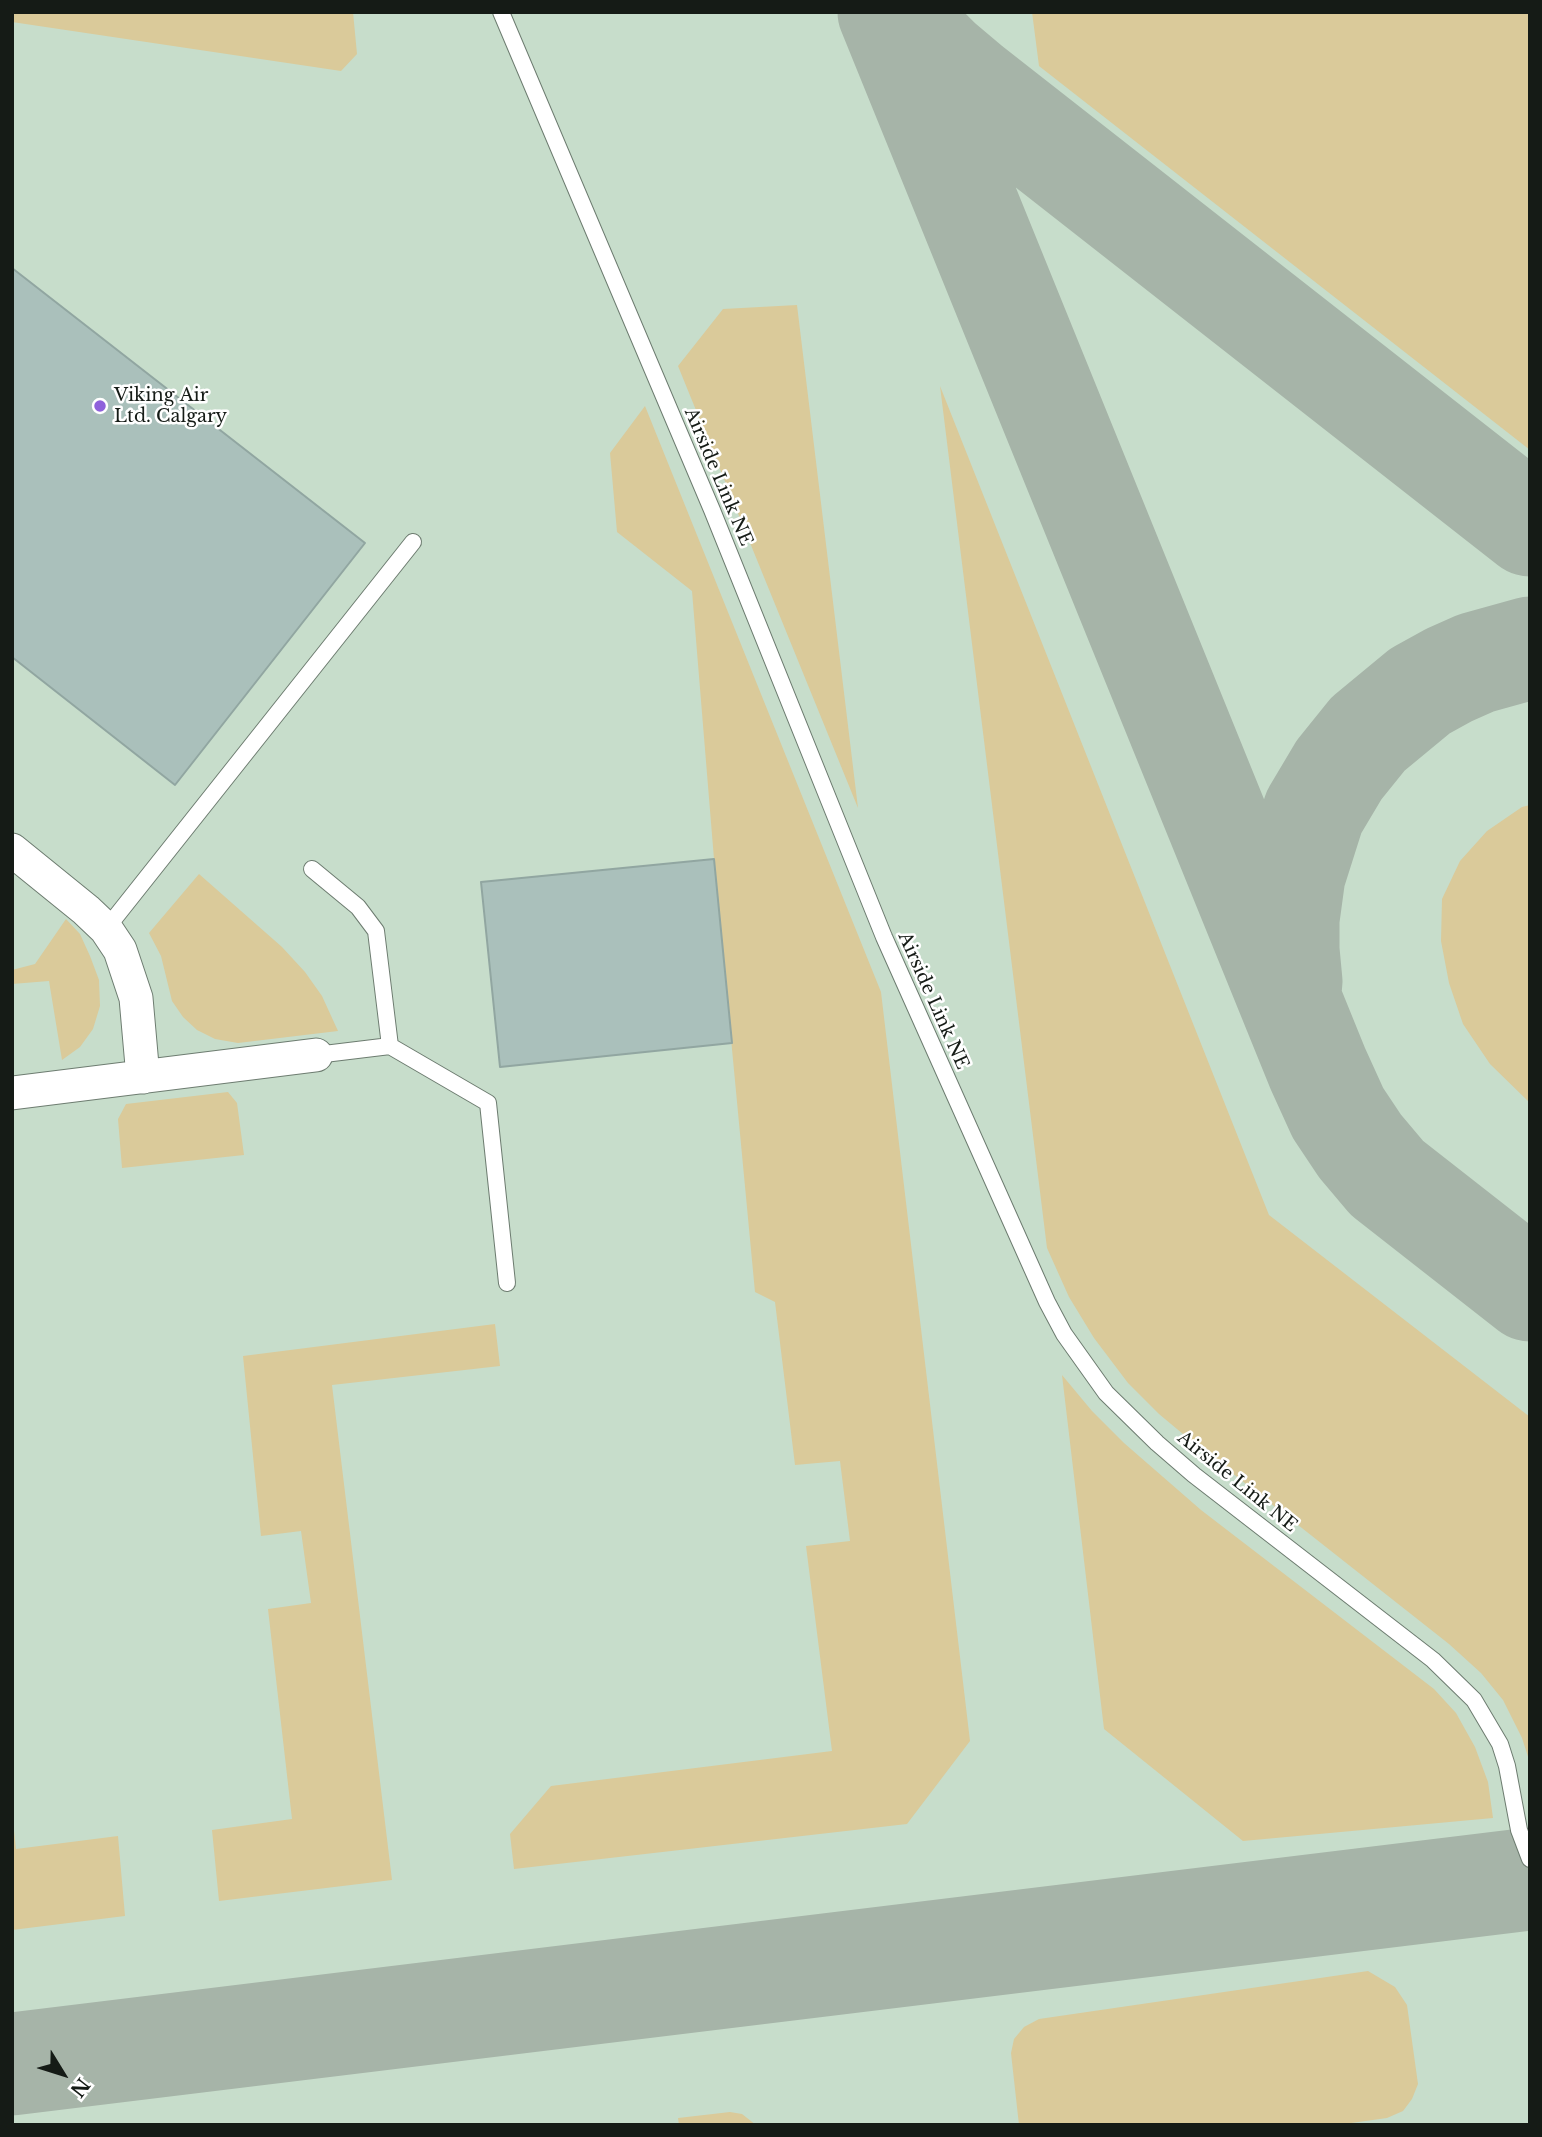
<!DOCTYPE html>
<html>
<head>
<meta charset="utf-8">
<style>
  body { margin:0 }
  #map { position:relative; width:1542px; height:2137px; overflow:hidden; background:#d6e6d9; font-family:"Libre Baskerville",serif }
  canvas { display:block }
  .frame { position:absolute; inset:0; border:14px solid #151b16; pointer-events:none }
  .north { position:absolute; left:28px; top:2039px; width:70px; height:70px; -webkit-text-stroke:5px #fff; paint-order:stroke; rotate:128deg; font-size:19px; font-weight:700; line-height:28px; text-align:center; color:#151b16 }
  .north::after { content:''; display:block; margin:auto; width:24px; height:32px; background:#151b16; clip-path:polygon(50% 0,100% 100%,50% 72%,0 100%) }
</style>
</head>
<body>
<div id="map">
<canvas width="1542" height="2137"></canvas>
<div class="frame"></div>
<div class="north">N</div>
</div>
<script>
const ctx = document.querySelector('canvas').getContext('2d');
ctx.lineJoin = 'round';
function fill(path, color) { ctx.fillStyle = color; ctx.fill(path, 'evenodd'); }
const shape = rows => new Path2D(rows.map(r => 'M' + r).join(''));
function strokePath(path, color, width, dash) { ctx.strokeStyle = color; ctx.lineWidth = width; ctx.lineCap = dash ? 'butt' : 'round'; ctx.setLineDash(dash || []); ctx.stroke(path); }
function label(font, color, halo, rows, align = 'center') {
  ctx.font = font + ' "Libre Baskerville",serif'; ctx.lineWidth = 5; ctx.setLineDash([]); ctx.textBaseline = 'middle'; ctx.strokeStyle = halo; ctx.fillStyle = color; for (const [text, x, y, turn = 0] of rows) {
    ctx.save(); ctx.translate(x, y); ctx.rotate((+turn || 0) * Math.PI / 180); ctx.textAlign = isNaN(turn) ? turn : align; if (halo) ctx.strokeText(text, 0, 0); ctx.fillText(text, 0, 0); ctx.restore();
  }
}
const built = shape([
  [12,12,1530,12,1530,2125,12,2125]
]);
const green = shape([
  [12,12,353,12,357,54,341,71,12,22],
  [1032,12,1530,12,1530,450,1039,66],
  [797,305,858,808,678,366,723,309],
  [940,386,1269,1215,1530,1417,1530,1763,1522,1738,1503,1700,1481,1673,1449,1644,1189,1439,1159,1414,1128,1383,1094,1338,1069,1297,1047,1248],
  [645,406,881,992,970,1741,907,1824,514,1869,510,1834,551,1786,832,1751,806,1546,850,1541,840,1461,795,1465,775,1302,755,1292,714,859,692,591,617,532,610,453],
  [1530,805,1530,1103,1490,1064,1463,1024,1449,983,1441,941,1442,899,1460,861,1487,831,1522,807],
  [199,874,282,947,305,972,322,996,338,1031,238,1043,215,1039,197,1030,183,1017,172,1001,161,956,149,933],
  [66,919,80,934,90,956,99,980,100,1006,93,1029,80,1047,62,1060,49,981,12,984,12,970,35,964],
  [228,1092,237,1103,244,1155,122,1168,118,1119,126,1104],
  [495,1324,500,1366,332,1385,392,1880,219,1901,212,1830,292,1819,268,1609,311,1603,301,1531,261,1536,243,1356],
  [1062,1375,1092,1411,1124,1443,1201,1510,1434,1689,1456,1713,1475,1747,1488,1782,1493,1818,1243,1841,1104,1729],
  [12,1812,16,1849,118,1836,125,1916,12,1930],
  [1368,1971,1395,1987,1407,2005,1418,2084,1412,2099,1403,2111,1387,2118,1337,2125,1019,2125,1011,2053,1014,2039,1024,2027,1039,2019],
  [730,2112,742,2114,756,2125,679,2125,678,2118]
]);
const taxiway = shape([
  [889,12,1318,1069,1338,1113,1360,1146,1387,1178,1530,1290],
  [904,25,939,60,971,87,1530,525],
  [1291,982,1288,950,1288,919,1294,875,1314,812,1339,770,1368,734,1420,691,1449,675,1476,663,1530,648],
  [12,2064,1530,1879]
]);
const building = shape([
  [12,268,365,543,175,785,12,657,12,268],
  [714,859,732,1043,500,1067,481,882,714,859]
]);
const service = shape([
  [501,12,712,510,884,937,1047,1302,1064,1334,1106,1393,1157,1443,1194,1475,1433,1660,1474,1700,1500,1744,1507,1766,1519,1830,1530,1859],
  [312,869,358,907,376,931,390,1046],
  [106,929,413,542],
  [316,1055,390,1046,488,1103,507,1283]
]);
const minor = shape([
  [12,850,86,910,106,929,120,950,136,998,143,1077],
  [12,1093,316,1055]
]);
const markers = [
  [100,406,7,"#8f61db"]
];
const poiNames = [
  ["Viking Air",114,396],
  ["Ltd. Calgary",114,417]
];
const streetNames = [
  ["Airside Link NE",718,477,67],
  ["Airside Link NE",933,1001,66],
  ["Airside Link NE",1237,1482,39]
];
fill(built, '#c7ddcb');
fill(green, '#daca9a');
strokePath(taxiway, '#a6b4a8', 103);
fill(building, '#aac0bb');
strokePath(building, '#91a6a1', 2);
strokePath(service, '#6d7c70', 18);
strokePath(minor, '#6d7c70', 35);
strokePath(service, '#fff', 16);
strokePath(minor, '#fff', 33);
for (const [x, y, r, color] of markers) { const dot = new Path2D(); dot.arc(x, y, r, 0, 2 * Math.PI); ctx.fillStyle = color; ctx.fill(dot); strokePath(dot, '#fff', 2.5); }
label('18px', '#151b16', '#fff', poiNames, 'left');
label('18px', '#151b16', '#fff', streetNames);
</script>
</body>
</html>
